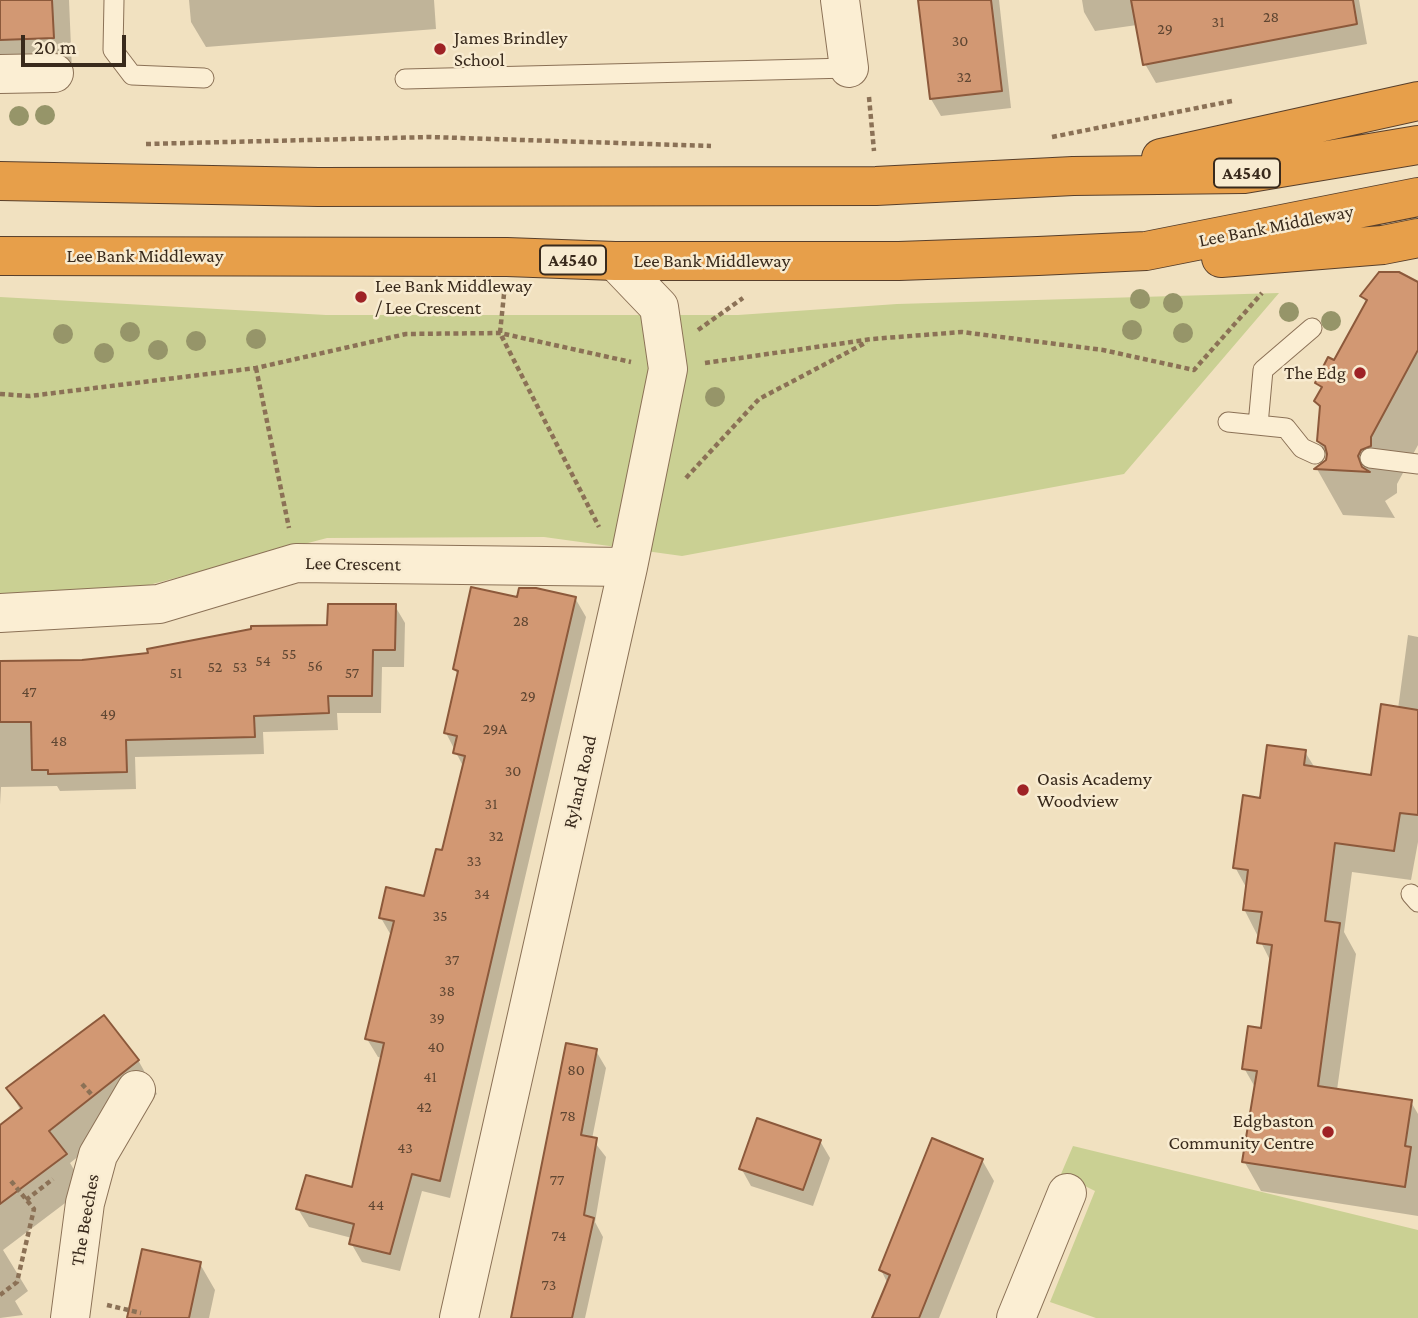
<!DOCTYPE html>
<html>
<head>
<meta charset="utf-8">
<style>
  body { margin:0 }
  #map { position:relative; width:1418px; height:1318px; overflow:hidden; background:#f1e1c0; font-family:"Crimson Pro",serif }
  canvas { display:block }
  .scale { position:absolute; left:21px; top:35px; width:105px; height:32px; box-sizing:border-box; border:4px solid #392a1c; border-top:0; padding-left:9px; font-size:21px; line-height:24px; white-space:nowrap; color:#392a1c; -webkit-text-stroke:5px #f8ebd0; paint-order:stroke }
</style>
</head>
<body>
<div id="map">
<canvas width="1418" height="1318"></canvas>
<div class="scale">20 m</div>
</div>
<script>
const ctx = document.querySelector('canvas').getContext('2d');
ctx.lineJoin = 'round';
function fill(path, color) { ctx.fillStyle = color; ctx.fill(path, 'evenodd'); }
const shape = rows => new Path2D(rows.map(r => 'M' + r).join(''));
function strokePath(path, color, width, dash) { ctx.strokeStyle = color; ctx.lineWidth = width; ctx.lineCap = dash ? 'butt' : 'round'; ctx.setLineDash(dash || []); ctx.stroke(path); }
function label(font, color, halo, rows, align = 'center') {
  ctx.font = font + ' "Crimson Pro",serif'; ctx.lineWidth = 5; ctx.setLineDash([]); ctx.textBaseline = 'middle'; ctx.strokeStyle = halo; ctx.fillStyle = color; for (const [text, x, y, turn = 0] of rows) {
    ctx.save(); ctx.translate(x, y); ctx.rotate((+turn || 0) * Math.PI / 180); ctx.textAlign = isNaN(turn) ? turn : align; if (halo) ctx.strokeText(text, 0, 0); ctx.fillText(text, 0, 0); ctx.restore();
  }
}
const green = shape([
  [1279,293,1124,474,682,556,544,537,327,538,145,586,0,595,0,297,326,315,738,315,897,304],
  [1073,1146,1418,1230,1418,1318,1096,1318,1050,1302,1095,1191,1061,1174]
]);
const shadow = shape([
  [0,0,69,0,72,71,0,74],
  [189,0,434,0,436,29,206,47,191,22],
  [920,0,999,0,1011,108,941,116,931,99],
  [1082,0,1359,0,1367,44,1156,83,1145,64,1137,25,1095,31,1084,12],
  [1418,284,1418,445,1397,484,1397,493,1385,501,1395,518,1343,515,1317,469,1328,458,1318,441,1321,411,1316,401,1322,390,1317,383,1335,363,1367,304,1362,296],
  [575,598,586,617,450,1198,422,1191,400,1271,362,1262,351,1243,352,1238,309,1227,298,1209,353,1190,383,1058,378,1057,367,1039,392,937,381,918,426,898,444,852,464,768,446,733,459,677,455,669,518,599],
  [395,606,405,623,404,667,382,667,381,713,337,713,338,730,263,732,264,754,135,757,136,789,60,791,57,786,1,787,0,805,0,662,82,662,149,654,329,627],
  [1408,635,1418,637,1418,842,1411,880,1352,872,1344,932,1356,954,1337,1090,1411,1102,1418,1114,1418,1216,1261,1191,1244,1161,1256,1089,1244,1068,1263,1030,1272,964,1244,909,1247,889,1235,867,1261,800,1305,752,1315,768,1372,777,1398,709],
  [596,1051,606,1068,592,1139,606,1157,595,1222,603,1237,585,1318,512,1318],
  [138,1060,157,1094,70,1163,85,1188,3,1250,28,1291,15,1301,23,1315,0,1318,0,1127,21,1111,8,1088],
  [820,1141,830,1158,813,1206,751,1186,741,1168],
  [982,1160,994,1181,939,1318,873,1318,888,1284,881,1270],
  [143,1251,200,1264,215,1290,209,1318,126,1318]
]);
const building = shape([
  [0,0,52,0,54,38,0,40,0,0],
  [918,0,991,0,1002,91,930,99,918,0],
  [1131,0,1353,0,1357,24,1143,65,1131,0],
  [1379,272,1399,272,1418,282,1418,350,1371,437,1371,446,1361,450,1358,456,1362,467,1370,472,1314,469,1326,460,1327,454,1325,446,1317,441,1320,406,1314,401,1322,387,1315,383,1328,357,1334,360,1367,300,1360,296,1379,272],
  [471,587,517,597,519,588,536,588,576,597,440,1181,412,1174,390,1254,349,1244,354,1224,296,1209,306,1175,352,1187,384,1043,365,1039,394,921,379,918,386,887,424,896,436,849,442,850,465,756,453,753,457,736,444,733,458,671,453,669,471,587],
  [328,604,396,604,395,650,373,650,372,696,328,696,329,713,254,716,255,737,126,740,127,772,48,774,48,770,32,770,31,722,0,722,0,661,82,660,148,653,147,649,251,629,251,626,327,625,328,604],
  [1381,704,1418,710,1418,815,1400,813,1394,851,1335,843,1325,921,1340,923,1318,1086,1412,1100,1405,1146,1411,1147,1405,1187,1242,1162,1257,1071,1242,1069,1248,1026,1261,1028,1272,945,1257,943,1262,912,1243,910,1248,870,1233,868,1243,795,1260,798,1267,745,1306,750,1304,765,1371,775,1381,704],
  [104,1015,139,1060,49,1131,67,1154,0,1204,0,1125,22,1108,6,1088,104,1015],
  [566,1043,597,1049,581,1135,597,1138,584,1215,594,1218,572,1318,511,1318,566,1043],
  [757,1118,821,1140,803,1190,739,1169,757,1118],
  [932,1138,983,1159,919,1318,872,1318,890,1275,879,1270,932,1138],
  [142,1249,201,1262,189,1318,127,1318,142,1249]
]);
const path = shape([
  [869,97,874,151],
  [1052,137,1232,101],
  [146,144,430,137,711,146],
  [504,294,500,333,599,527],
  [698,330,743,298],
  [705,363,872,339,962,332,1103,350,1194,370,1262,293],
  [256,368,289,528],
  [0,394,30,396,256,368,406,334,500,333,631,362],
  [686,478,759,399,867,342],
  [82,1084,92,1095],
  [26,1200,53,1179],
  [0,1295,17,1282,34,1209,11,1181],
  [107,1305,141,1313]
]);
const lane = shape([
  [114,0,113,50,132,75,204,78],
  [405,79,849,68],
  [1228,422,1286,428,1302,448,1315,454],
  [1258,425,1263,370,1312,328],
  [1370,458,1418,464],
  [1411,894,1418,902]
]);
const street = shape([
  [840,0,849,68],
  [0,74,54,73],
  [0,613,159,604,296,563,628,567],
  [70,1318,85,1203,98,1155,136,1090],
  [459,1318,628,567,668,369,659,307,615,261],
  [1016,1318,1067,1193]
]);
const highway = shape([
  [1161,158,1418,101],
  [0,181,318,187,876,186,1073,176,1244,174,1418,145],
  [0,256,507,257,615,261,899,261,1038,256,1146,251,1418,197],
  [1221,258,1383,245,1418,238]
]);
const trees = [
  [45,115],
  [19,116],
  [1140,299],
  [1173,303],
  [1289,312],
  [1331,321],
  [1132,330],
  [130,332],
  [1183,333],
  [63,334],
  [256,339],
  [196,341],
  [158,350],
  [104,353],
  [715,397]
];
const markers = [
  [440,49,7,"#9e2225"],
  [361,297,7,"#9e2225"],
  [1360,373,7,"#9e2225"],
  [1023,790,7,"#9e2225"],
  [1328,1132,7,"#9e2225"]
];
const numberNames = [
  ["28",1271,17],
  ["31",1218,22],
  ["29",1165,29],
  ["30",960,41],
  ["32",964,77],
  ["28",521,621],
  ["55",289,654],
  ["54",263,661],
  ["56",315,666],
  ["52",215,667],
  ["53",240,667],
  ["51",176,673],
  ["57",352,673],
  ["47",29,692],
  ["29",528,696],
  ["49",108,714],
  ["29A",495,729],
  ["48",59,741],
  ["30",513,771],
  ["31",491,804],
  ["32",496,836],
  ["33",474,861],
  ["34",482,894],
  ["35",440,916],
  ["37",452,960],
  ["38",447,991],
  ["39",437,1018],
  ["40",436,1047],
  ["80",576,1070],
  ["41",430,1077],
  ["42",424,1107],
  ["78",568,1116],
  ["43",405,1148],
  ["77",557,1180],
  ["44",376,1205],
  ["74",559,1236],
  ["73",549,1285]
];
const shields = [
  [1247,173,66],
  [573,260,66]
];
const shieldNames = [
  ["A4540",1247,173],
  ["A4540",573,260]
];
const poiNames = [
  ["James Brindley",454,38],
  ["School",454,60],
  ["Lee Bank Middleway",375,286],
  ["/ Lee Crescent",375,308],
  ["The Edg",1346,373,"right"],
  ["Oasis Academy",1037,779],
  ["Woodview",1037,801],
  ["Edgbaston",1314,1121,"right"],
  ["Community Centre",1314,1143,"right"]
];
const streetNames = [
  ["Lee Bank Middleway",1276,226,-11],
  ["Lee Bank Middleway",145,256],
  ["Lee Bank Middleway",712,261],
  ["Lee Crescent",353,564,1],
  ["Ryland Road",580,782,-77],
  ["The Beeches",85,1220,-80]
];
fill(green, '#cad093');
fill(shadow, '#0003');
fill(building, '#d29873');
strokePath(building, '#8c593b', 2);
strokePath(lane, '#8b7156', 21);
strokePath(street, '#8b7156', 40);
strokePath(highway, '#583f2b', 40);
strokePath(path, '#8b7156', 4.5, [5, 3.5]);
strokePath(lane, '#fbeed3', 19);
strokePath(street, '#fbeed3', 38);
strokePath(highway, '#e79f4a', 38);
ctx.fillStyle = '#969569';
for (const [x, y] of trees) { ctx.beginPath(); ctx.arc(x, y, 10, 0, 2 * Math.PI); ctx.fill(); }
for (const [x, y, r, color] of markers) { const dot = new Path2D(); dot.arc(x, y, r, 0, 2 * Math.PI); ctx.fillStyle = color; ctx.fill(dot); strokePath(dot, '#f8ebd0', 2.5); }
label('16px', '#5f4632', null, numberNames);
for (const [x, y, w] of shields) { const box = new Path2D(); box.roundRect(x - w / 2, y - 14.5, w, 29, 5); ctx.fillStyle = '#f8ebd0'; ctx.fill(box); strokePath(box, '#392a1c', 2); }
label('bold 18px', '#392a1c', null, shieldNames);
label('19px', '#392a1c', '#f8ebd0', poiNames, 'left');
label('19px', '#392a1c', '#f8ebd0', streetNames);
</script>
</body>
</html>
